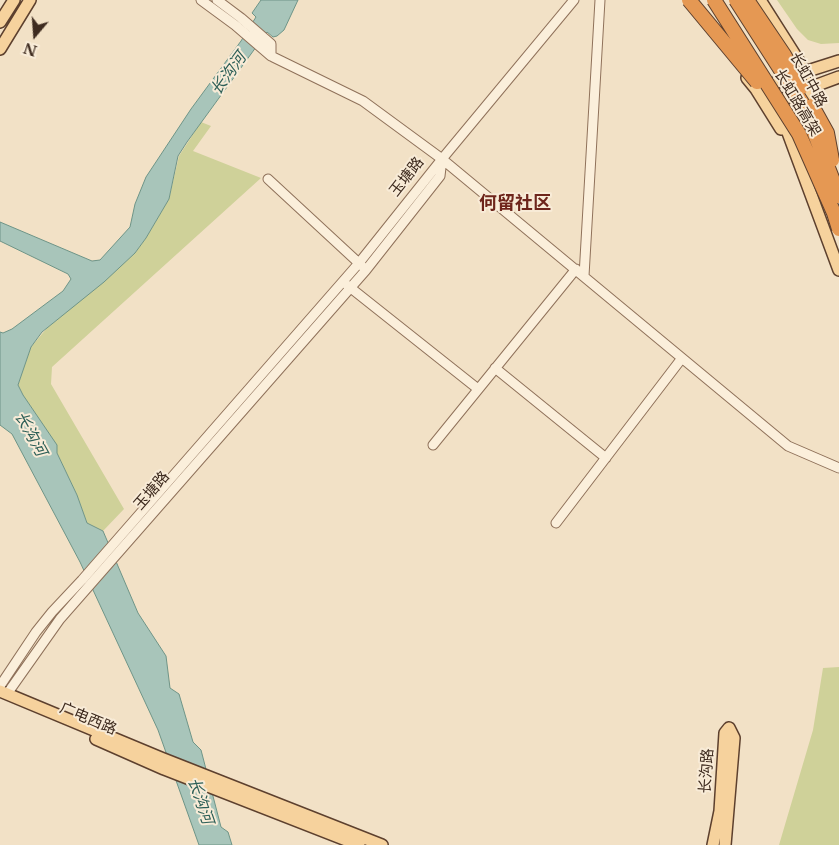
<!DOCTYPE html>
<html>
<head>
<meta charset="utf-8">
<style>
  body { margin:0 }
  #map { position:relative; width:839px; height:845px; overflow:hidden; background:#f2e1c6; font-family:"Libre Baskerville",serif }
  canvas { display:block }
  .north { position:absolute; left:10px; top:10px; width:50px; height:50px; -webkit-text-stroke:4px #f8ebd7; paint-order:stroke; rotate:198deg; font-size:14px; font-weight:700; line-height:20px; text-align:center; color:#3e2b1f }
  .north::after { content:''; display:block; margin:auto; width:18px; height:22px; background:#3e2b1f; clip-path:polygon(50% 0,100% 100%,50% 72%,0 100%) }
</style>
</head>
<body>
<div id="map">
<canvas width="839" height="845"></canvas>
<div class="north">N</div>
</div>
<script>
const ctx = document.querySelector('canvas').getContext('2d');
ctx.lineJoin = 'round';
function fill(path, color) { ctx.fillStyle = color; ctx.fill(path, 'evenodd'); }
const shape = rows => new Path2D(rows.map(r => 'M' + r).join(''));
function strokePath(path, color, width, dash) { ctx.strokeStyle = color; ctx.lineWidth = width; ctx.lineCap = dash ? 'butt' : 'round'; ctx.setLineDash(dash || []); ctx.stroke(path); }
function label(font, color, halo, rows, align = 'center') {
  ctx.font = font + ' "Libre Baskerville","Noto Sans SC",serif'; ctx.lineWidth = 4; ctx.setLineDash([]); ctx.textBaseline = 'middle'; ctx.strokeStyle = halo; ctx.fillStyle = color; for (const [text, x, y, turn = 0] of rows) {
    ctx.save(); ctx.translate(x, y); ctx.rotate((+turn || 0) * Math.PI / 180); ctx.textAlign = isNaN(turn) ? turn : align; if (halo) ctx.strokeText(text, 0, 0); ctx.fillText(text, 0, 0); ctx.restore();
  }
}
const green = shape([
  [777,0,839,0,839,43,821,44,808,40,797,29],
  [201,122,211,126,193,151,261,178,52,367,51,384,124,509,103,531,87,523,77,495,57,453,56,444,23,395,18,385,31,347,47,328,135,253,146,238,169,199,179,156],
  [839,667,839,845,779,845,813,730,823,668]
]);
const water = shape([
  [261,0,298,0,284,30,277,36,273,37,267,32,187,142,178,156,169,199,146,238,135,253,104,282,42,332,31,347,18,385,23,395,57,445,57,453,77,495,87,523,103,531,138,613,166,656,170,688,179,694,193,742,201,750,221,827,228,832,232,845,199,845,158,730,80,562,12,434,0,425,0,332,3,333,12,329,63,291,71,279,68,274,0,241,0,222,92,261,100,260,130,227,135,204,146,177,191,109,241,41,256,17,252,13,261,0]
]);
const minor = shape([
  [201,0,235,25,271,56],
  [217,0,241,18,271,44,271,56,363,101,442,159,788,446,839,468],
  [268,179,362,266],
  [584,276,600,0],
  [347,285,478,389],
  [495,368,606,458],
  [433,445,576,269],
  [556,523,682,358],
  [0,686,36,632,52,612,82,580,359,263,442,159,574,0],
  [7,694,60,619,366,270,440,176,442,159]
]);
const major = shape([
  [760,0,800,63,815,114],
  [0,22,14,0],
  [0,49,30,0],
  [747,78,756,89,781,129],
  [761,89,792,76,839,61],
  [771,105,801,91,839,77],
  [780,111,839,270],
  [0,691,161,758,382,845],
  [96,739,164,769,359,845],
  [713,845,720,811,725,733,729,728,734,738,725,845]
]);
const highwayBridge = shape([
  [689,0,757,82],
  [714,0,799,134,834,213,839,229],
  [736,0,804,106,839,196],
  [747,0,784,55,802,87],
  [812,106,827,133,832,160]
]);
const streetNames = [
  ["长虹中路",808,80,61],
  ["长虹路高架",797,103,59],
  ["玉塘路",407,177,-52],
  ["玉塘路",152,491,-49],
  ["广电西路",88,719,23],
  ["长沟路",707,771,-86]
];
const waterNames = [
  ["长沟河",229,74,-54],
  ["长沟河",30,434,61],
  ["长沟河",200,801,71]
];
const quarterNames = [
  ["何留社区",515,204]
];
fill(green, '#cfd199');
fill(water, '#a8c5ba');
strokePath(water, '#6e9487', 1);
strokePath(minor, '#8f715a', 11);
strokePath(major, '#5d402e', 14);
strokePath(minor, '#fbefdb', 9);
strokePath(major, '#f6d29d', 11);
strokePath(highwayBridge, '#5d402e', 16, []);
strokePath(highwayBridge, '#e59853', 14);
label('15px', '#3e2b1f', '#f8ebd7', streetNames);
label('italic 16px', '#2d5f57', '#f8ebd7', waterNames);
label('bold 18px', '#6e251b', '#f8ebd7', quarterNames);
</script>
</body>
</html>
